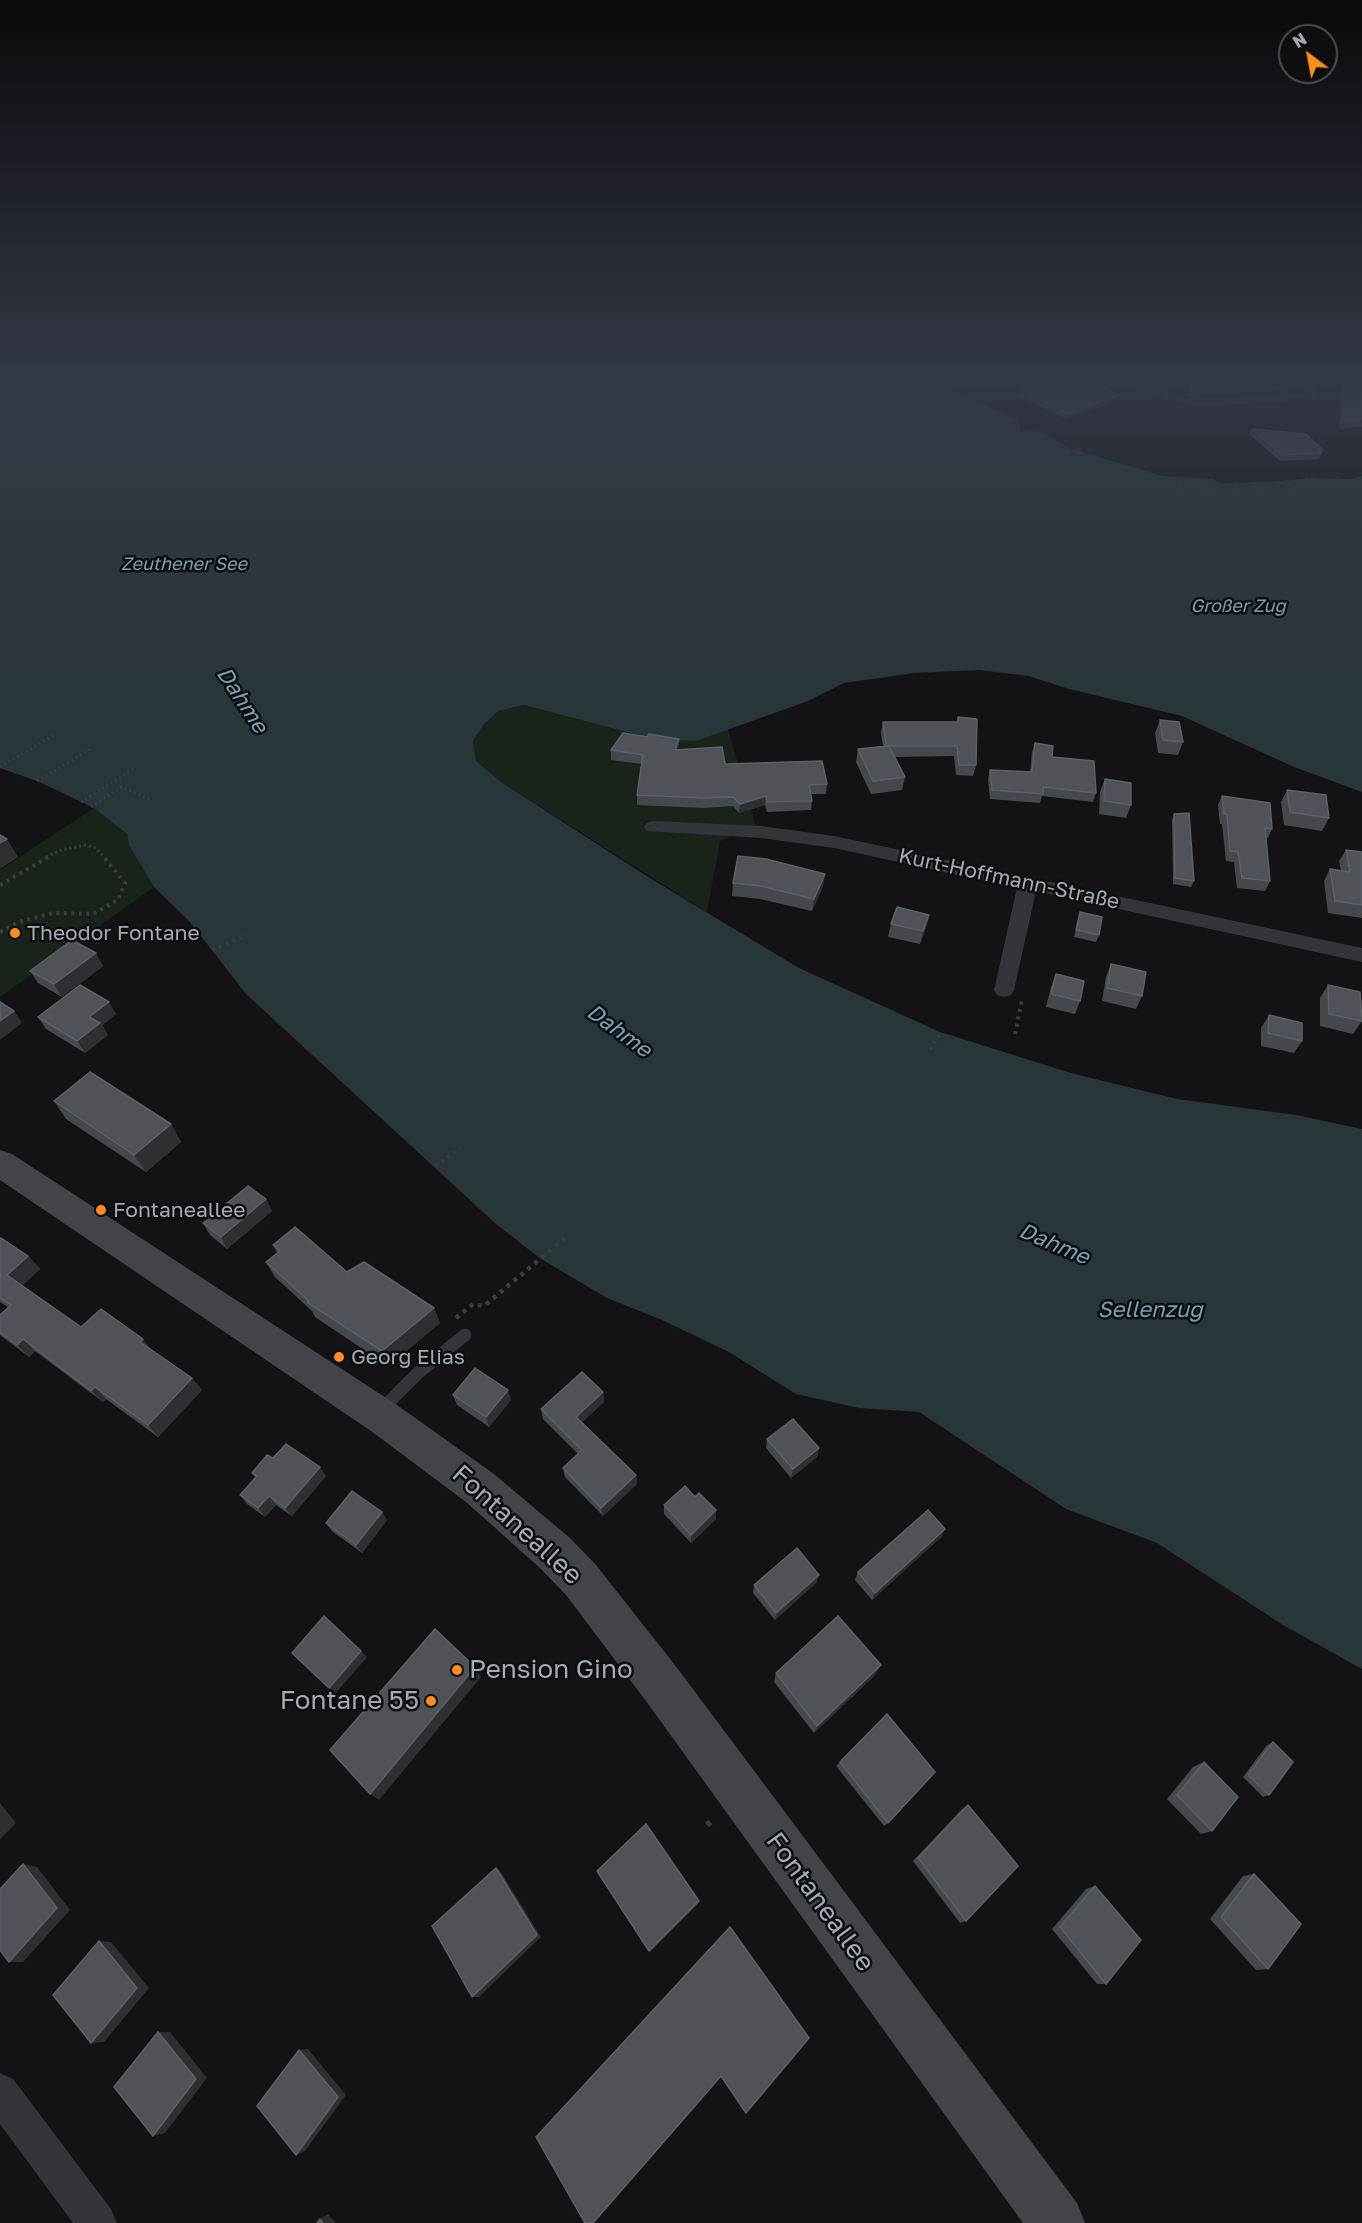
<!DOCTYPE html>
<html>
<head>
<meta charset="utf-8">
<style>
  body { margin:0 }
  #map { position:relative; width:1362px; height:2223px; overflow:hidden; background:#131315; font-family:"Golos Text",sans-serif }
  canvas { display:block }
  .north { position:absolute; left:1278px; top:24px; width:60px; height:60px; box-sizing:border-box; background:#0e0e10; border:2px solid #4a4d52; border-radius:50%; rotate:328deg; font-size:16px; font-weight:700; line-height:24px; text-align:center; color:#a3acb6 }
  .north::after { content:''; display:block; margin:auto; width:21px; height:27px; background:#ff8e20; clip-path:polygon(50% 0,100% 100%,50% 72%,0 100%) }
</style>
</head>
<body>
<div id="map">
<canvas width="1362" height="2223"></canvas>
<div class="north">N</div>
</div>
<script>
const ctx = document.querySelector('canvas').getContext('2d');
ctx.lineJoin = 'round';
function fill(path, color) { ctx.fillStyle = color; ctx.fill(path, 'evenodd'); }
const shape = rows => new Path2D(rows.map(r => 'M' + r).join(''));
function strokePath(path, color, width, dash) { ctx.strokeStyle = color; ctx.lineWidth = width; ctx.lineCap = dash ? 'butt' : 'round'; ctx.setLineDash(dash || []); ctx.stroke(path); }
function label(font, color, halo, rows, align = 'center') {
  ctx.font = font + ' "Golos Text",sans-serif'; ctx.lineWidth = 5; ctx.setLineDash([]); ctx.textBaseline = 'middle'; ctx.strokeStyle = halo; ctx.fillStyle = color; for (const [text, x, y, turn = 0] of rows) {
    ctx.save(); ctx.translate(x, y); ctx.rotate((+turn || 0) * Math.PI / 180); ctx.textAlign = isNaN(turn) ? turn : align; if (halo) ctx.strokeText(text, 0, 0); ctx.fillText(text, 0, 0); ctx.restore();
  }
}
const green = shape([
  [524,705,653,739,696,740,728,729,756,826,720,841,707,912,501,782,476,761,473,741,484,724,500,711],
  [94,808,127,834,129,845,154,887,0,997,0,870]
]);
const water = shape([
  [0,380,925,380,1002,412,1018,421,1021,430,1041,432,1072,450,1079,447,1082,448,1079,451,1162,476,1213,479,1219,483,1271,482,1312,478,1351,479,1362,476,1362,792,1294,767,1182,716,1069,689,1029,676,979,670,914,673,844,683,808,701,696,741,653,739,524,705,499,711,484,724,473,741,476,761,501,782,648,877,799,968,940,1032,1071,1073,1177,1099,1296,1115,1362,1129,1362,1669,1283,1625,1157,1543,1066,1509,919,1412,859,1408,796,1394,729,1352,662,1320,607,1298,541,1259,496,1224,246,994,190,922,154,887,129,845,127,834,94,808,37,781,0,768]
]);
const pathFar4 = shape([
  [922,393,943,388],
  [940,400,962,394],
  [965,412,989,406],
  [990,426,1013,418],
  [1010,440,1036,432],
  [1069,460,1066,459,1079,451],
  [1180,477,1182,489],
  [1337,477,1343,482],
  [1306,478,1311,482],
  [1312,478,1317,482],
  [1201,479,1204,491],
  [1211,479,1214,492],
  [1286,480,1293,488,1289,488],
  [1235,482,1240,491],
  [1253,482,1260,491]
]);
const pathFar3 = shape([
  [0,767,55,734],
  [37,781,93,748],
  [81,802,135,768],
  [91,807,122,787,150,800],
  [46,857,62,850,86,845,96,848,104,857]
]);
const pathFar2 = shape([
  [0,885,50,856],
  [0,932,19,922,53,913,93,914,118,900,125,883,103,856],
  [212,950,247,935],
  [1015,1034,1022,1000],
  [930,1050,941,1032],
  [435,1166,461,1148]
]);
const pathFar1 = shape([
  [456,1318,473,1304,484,1306,566,1237]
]);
const path = shape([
  [707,1825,714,1819]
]);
const service = shape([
  [382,1409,418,1373,465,1335]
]);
const minor = shape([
  [1125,380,1140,380,1178,396,1198,400,1308,394,1296,380,1307,380,1321,395,1313,400,1198,406,1171,401,1125,380],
  [653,821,761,826,834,836,1362,948,1362,962,1036,891,1014,990,1011,995,1004,997,997,995,994,990,1017,888,834,848,761,838,647,831,644,827,647,823,653,821],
  [0,2073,13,2079,111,2209,117,2223,73,2223,0,2124,0,2073]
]);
const secondary = shape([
  [0,1150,12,1154,397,1405,494,1474,571,1539,596,1565,678,1669,1077,2203,1085,2223,1023,2223,646,1701,566,1595,541,1569,466,1502,371,1431,0,1180,0,1150]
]);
const wall = shape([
  [1342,380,1362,380,1362,427,1339,429],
  [1292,382,1290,388,1188,396,1190,390],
  [1020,390,1118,400,1067,419,1019,396],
  [1252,429,1323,450,1319,459,1280,461,1249,434],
  [958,717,976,765,973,776,956,775,954,756,895,757,905,777,902,790,871,794,856,762,858,749,883,746,881,733,883,722,957,722],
  [1160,720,1183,742,1178,755,1158,753,1155,733],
  [1035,743,1096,793,1093,802,1042,796,1040,803,990,799,988,779,990,770,1030,772,1032,752],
  [679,748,679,750,725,764,827,784,826,794,811,794,812,801,811,810,767,812,765,805,739,813,733,806,704,808,637,805,637,795,642,764,611,760,611,750],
  [1105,779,1131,805,1126,818,1099,814,1100,792],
  [1287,790,1329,818,1322,831,1284,825,1281,802],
  [1222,796,1272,829,1268,838,1266,838,1270,881,1265,891,1237,888,1234,862,1226,861,1222,824,1220,824,1218,805],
  [1174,814,1194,881,1191,887,1173,884,1172,820],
  [1346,850,1362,852,1362,918,1328,913,1324,881,1330,869,1341,871,1339,861],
  [825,874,823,886,812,911,760,899,732,896,733,883],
  [1080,912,1099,935,1096,942,1074,937],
  [891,924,926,928,920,944,888,937],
  [1111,964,1142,996,1136,1009,1102,1001,1106,977],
  [103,966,62,997,38,983,30,971],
  [1056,974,1080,1001,1075,1014,1046,1007,1051,987],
  [1328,985,1362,1021,1353,1034,1320,1026,1320,998],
  [116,1014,102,1025,108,1035,85,1053,46,1029,38,1017],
  [1269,1015,1302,1041,1294,1053,1261,1046,1261,1028],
  [54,1101,171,1124,181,1142,146,1172,66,1119],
  [266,1199,272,1211,227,1249,210,1235,203,1223],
  [0,1238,28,1256,40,1269,22,1285,81,1327,153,1351,192,1378,202,1390,158,1437,106,1399,103,1402,35,1351,29,1357,0,1335,0,1315,8,1307,0,1302],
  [273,1245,347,1272,434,1308,440,1323,388,1366,315,1317,312,1311,275,1277,266,1262,277,1253],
  [603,1392,604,1402,582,1422,636,1475,637,1484,603,1516,565,1477,563,1468,578,1454,543,1419,541,1409],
  [453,1395,511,1400,489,1427,457,1405],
  [767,1439,819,1448,817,1457,791,1478,766,1448],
  [273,1458,326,1476,292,1516,276,1505,265,1517,247,1504,240,1495,255,1477,252,1473],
  [664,1505,716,1519,691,1543,664,1514],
  [387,1520,362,1553,332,1531,326,1523],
  [945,1529,941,1537,872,1600,855,1580,858,1572],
  [817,1582,775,1620,753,1593,754,1585],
  [776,1673,875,1675,814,1733,774,1682],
  [1273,1742,1269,1795,1263,1797,1243,1777,1267,1745],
  [840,1762,888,1823,884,1826,836,1766],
  [1204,1762,1212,1831,1201,1834,1167,1799,1193,1767],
  [968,1805,966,1921,960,1923,913,1861,962,1809],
  [1254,1874,1268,1969,1256,1970,1210,1919,1243,1876],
  [1095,1886,1106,1984,1097,1984,1052,1929,1086,1889]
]);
const shadedWall = shape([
  [1119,395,1118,400,1067,419,1069,414],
  [679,739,679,748,675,759,675,750],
  [766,796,765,805,739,813,740,804],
  [7,839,18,857,0,869,0,843],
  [825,874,823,886,812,911,814,899],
  [929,915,926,928,920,944,923,931],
  [96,953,103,966,62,997,54,984],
  [109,1002,116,1014,102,1025,108,1035,85,1053,77,1041,89,1017],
  [14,1011,22,1023,0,1040,0,1021],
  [171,1124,181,1142,146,1172,134,1155],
  [266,1199,272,1211,227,1249,221,1237],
  [28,1256,40,1269,20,1288,7,1275],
  [434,1308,440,1323,388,1366,382,1351],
  [23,1339,35,1351,29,1357,17,1345],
  [143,1339,153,1352,140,1342],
  [192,1378,202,1390,158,1437,148,1425],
  [95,1387,106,1399,103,1402,91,1391],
  [508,1390,511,1400,489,1427,486,1417],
  [603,1392,604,1402,578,1426,576,1417],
  [819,1448,817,1457,791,1478,793,1469],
  [320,1467,326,1476,292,1516,285,1508],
  [636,1475,637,1484,603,1516,601,1508],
  [269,1496,276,1505,265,1517,258,1508],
  [716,1510,716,1519,691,1543,691,1535],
  [382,1512,387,1520,362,1553,356,1545],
  [945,1529,941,1537,872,1600,875,1593],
  [819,1575,817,1582,775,1620,776,1613],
  [361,1651,367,1657,335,1694,329,1688],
  [881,1665,875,1675,814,1733,817,1726],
  [475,1667,481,1677,379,1800,370,1794],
  [0,1803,16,1823,0,1839],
  [23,1864,37,1867,70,1910,23,1962,9,1962],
  [496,1868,501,1872,541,1937,479,1997,472,1997],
  [699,1901,698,1904,650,1952,649,1951],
  [99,1941,111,1942,149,1988,104,2042,91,2043],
  [158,2032,170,2032,207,2078,165,2133,153,2136],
  [308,2049,346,2095,305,2151,296,2155,299,2050],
  [328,2214,336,2223,323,2223,320,2219]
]);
const building = shape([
  [1056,380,1088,380,1119,395,1069,414,1020,390,1056,380],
  [1204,380,1291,380,1292,382,1190,390,1204,380],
  [1345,380,1362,380,1362,419,1343,421,1345,380],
  [1252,429,1306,434,1323,450,1318,450,1321,453,1282,455,1252,429],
  [958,717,977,719,976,765,959,765,957,746,886,746,883,722,958,722,958,717],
  [1160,720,1179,722,1183,742,1163,740,1160,720],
  [623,733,647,737,649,734,679,739,675,750,722,747,725,764,822,761,827,784,809,785,812,801,767,802,766,796,740,804,733,797,704,798,637,795,643,755,611,750,623,733],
  [1035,743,1053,746,1052,757,1094,761,1096,793,1043,787,1043,794,992,790,990,770,1032,772,1035,743],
  [889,746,905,777,873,781,858,749,889,746],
  [1105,779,1131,783,1131,805,1104,801,1105,779],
  [1287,790,1326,795,1329,818,1290,812,1287,790],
  [1222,796,1270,803,1272,829,1265,828,1270,881,1242,878,1238,852,1230,851,1227,815,1224,814,1222,796],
  [1189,813,1194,881,1175,878,1174,814,1189,813],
  [0,835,7,839,0,843,0,835],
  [1346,850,1362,852,1362,905,1335,901,1330,869,1350,872,1346,850],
  [738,856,766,859,825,874,814,899,761,886,733,883,738,856],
  [897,907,929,915,923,931,891,924,897,907],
  [1080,912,1102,917,1099,935,1076,930,1080,912],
  [72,940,96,953,54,984,30,971,72,940],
  [1111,964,1146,972,1142,996,1107,988,1111,964],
  [1056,974,1084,981,1080,1001,1051,994,1056,974],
  [80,985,109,1002,89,1017,100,1023,77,1041,38,1017,80,985],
  [1328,985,1360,992,1362,1021,1329,1014,1328,985],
  [0,1002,14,1011,0,1021,0,1002],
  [1269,1015,1302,1023,1302,1041,1268,1033,1269,1015],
  [90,1072,171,1124,134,1155,54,1101,90,1072],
  [248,1186,266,1199,221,1237,203,1223,248,1186],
  [295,1227,347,1272,364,1262,434,1308,382,1351,307,1302,309,1301,266,1262,280,1251,273,1245,295,1227],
  [0,1238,1,1238,28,1256,7,1275,81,1327,101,1309,143,1339,140,1342,192,1378,148,1425,95,1387,91,1391,23,1339,17,1345,0,1332,0,1315,11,1305,0,1298,0,1238],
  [475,1368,508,1390,486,1417,453,1395,475,1368],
  [582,1372,603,1392,576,1417,636,1475,601,1508,563,1468,582,1450,541,1409,582,1372],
  [793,1419,819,1448,793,1469,767,1439,793,1419],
  [286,1444,320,1467,285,1508,269,1496,258,1508,240,1495,257,1476,252,1473,267,1455,273,1458,286,1444],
  [685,1486,695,1497,699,1493,716,1510,691,1535,664,1505,685,1486],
  [352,1491,382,1512,356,1545,326,1523,352,1491],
  [928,1510,945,1529,875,1593,858,1572,928,1510],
  [797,1548,819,1575,776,1613,754,1585,797,1548],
  [324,1616,361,1651,329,1688,292,1653,324,1616],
  [838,1616,881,1665,817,1726,776,1673,838,1616],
  [435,1629,475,1667,370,1794,330,1750,435,1629],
  [887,1714,935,1772,888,1823,840,1762,887,1714],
  [1273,1742,1293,1762,1269,1795,1248,1775,1273,1742],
  [1204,1762,1238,1797,1212,1831,1177,1795,1204,1762],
  [968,1805,1018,1866,966,1921,918,1858,968,1805],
  [646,1824,699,1901,649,1951,597,1871,646,1824],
  [23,1864,57,1908,9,1962,0,1950,0,1889,23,1864],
  [496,1868,537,1935,472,1997,432,1926,496,1868],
  [1254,1874,1301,1924,1268,1969,1221,1917,1254,1874],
  [1095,1886,1141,1940,1106,1984,1060,1927,1095,1886],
  [730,1927,809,2038,746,2113,721,2076,593,2223,585,2223,536,2137,730,1927],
  [99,1941,137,1988,91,2043,53,1995,99,1941],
  [158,2032,196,2079,153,2136,114,2087,158,2032],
  [299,2050,338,2097,296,2155,257,2106,299,2050],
  [320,2219,323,2223,317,2223,320,2219]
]);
const markers = [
  [15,933,6,"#ff8e20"],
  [101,1210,6,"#ff8e20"],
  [339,1357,6,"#ff8e20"],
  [457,1670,6,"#ff8e20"],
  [431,1701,6,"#ff8e20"]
];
const farWaternames = [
  ["Zeuthener See",184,564],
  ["Großer Zug",1238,606]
];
const streetNames = [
  ["Kurt-Hoffmann-Straße",1009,879,12]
];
const poiNames = [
  ["Theodor Fontane",27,933],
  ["Fontaneallee",113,1210],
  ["Georg Elias",351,1357]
];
const waterNames = [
  ["Dahme",242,700,57],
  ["Dahme",619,1031,36],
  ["Dahme",1054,1244,23],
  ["Sellenzug",1150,1310]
];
const nearStreetnames = [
  ["Fontaneallee",517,1525,42],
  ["Fontaneallee",820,1902,54]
];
const nearPoinames = [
  ["Pension Gino",469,1670],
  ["Fontane 55",419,1701,"right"]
];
fill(green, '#1a231a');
fill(water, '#283539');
strokePath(pathFar4, '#393d41', 2, [1.5, 2]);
strokePath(pathFar3, '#393d41', 3, [2, 3]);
strokePath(pathFar2, '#393d41', 4, [3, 4.5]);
strokePath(pathFar1, '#393d41', 4.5, [4, 5]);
strokePath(path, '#393d41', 6, [4.5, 7]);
strokePath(service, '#33353a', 13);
fill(minor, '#33353a');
fill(secondary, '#41454a');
fill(wall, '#45484d');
fill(shadedWall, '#2d2f32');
fill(building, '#4f5358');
strokePath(building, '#5c6167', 1.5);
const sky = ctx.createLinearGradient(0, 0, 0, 691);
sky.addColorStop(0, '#0a0a0c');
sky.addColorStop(0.55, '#333946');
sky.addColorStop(1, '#33394600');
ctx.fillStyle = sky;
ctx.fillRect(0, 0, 1362, 691);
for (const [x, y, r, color] of markers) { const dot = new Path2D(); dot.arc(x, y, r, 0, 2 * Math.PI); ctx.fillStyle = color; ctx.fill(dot); strokePath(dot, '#0e0e10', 2); }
label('italic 18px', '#76a2b6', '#0e0e10', farWaternames);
label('21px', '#a3acb6', '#0e0e10', streetNames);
label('21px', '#a3acb6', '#0e0e10', poiNames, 'left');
label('italic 22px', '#76a2b6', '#0e0e10', waterNames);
label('26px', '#a3acb6', '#0e0e10', nearStreetnames);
label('26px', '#a3acb6', '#0e0e10', nearPoinames, 'left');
</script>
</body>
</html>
